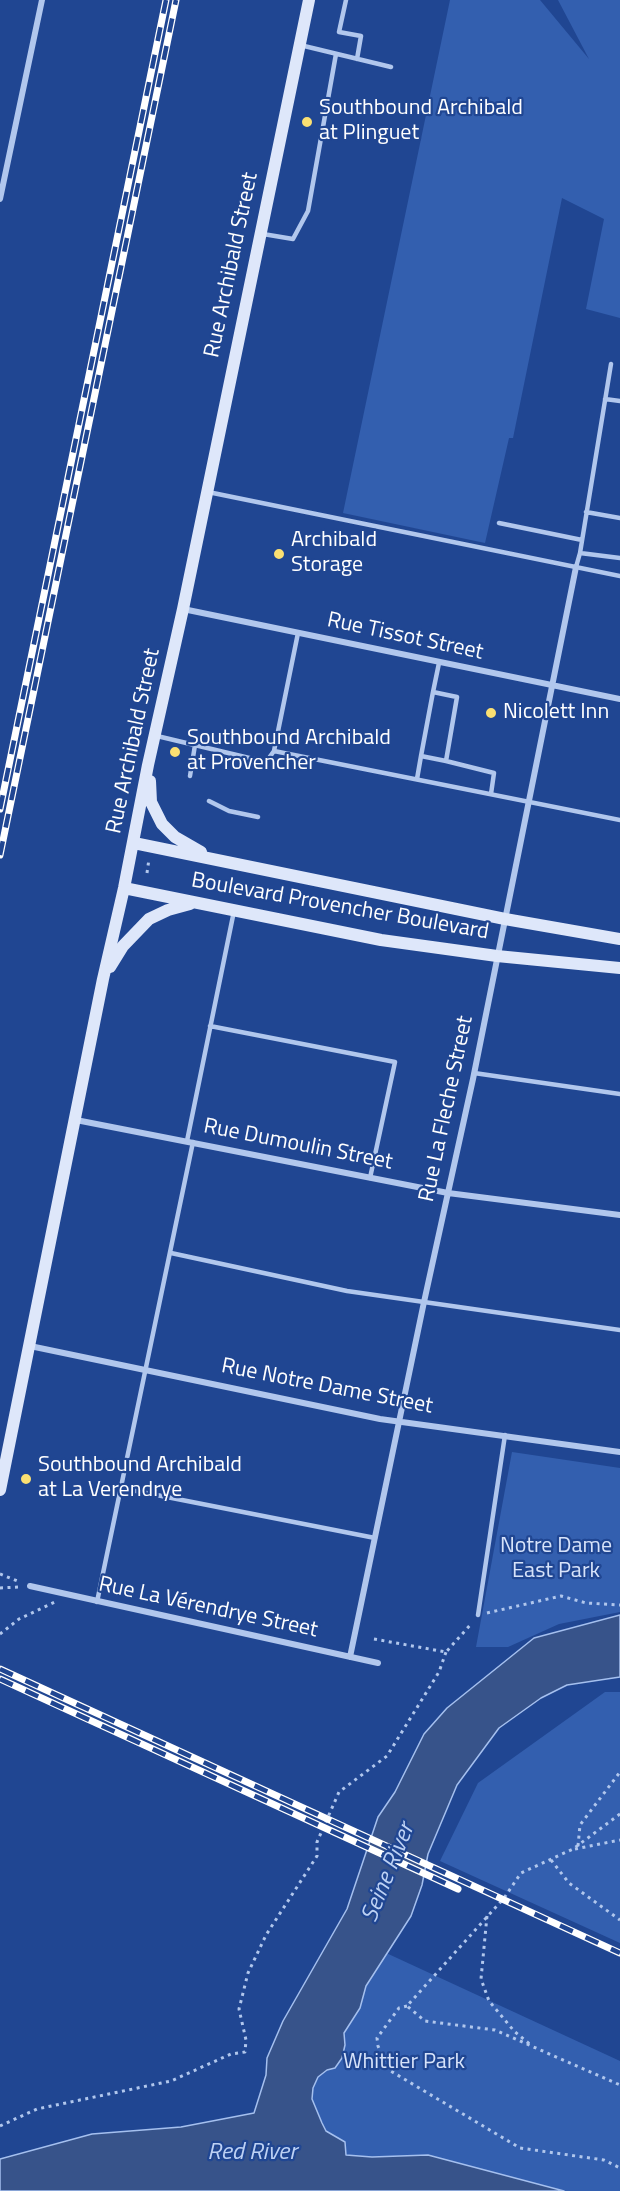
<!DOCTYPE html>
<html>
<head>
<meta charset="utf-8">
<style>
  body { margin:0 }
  canvas { display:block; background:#204692 }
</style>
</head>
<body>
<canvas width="620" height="2191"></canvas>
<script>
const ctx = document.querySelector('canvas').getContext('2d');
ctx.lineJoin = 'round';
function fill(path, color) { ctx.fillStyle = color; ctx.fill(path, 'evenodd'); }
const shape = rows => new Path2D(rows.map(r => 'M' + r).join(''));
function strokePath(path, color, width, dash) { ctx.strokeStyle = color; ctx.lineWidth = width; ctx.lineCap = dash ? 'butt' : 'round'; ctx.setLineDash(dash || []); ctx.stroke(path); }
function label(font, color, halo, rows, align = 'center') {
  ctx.font = font + ' "Titillium Web",sans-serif'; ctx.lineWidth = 4.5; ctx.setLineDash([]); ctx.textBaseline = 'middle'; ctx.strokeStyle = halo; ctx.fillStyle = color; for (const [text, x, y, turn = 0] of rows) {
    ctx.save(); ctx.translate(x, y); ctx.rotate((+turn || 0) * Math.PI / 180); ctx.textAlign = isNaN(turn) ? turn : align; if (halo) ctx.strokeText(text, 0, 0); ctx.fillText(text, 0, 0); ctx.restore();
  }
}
const green = shape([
  [450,0,540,0,589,59,558,0,620,0,620,318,586,309,604,219,562,198,513,438,509,438,485,543,343,513],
  [512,1452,620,1468,620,1612,559,1624,508,1647,476,1647],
  [605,1692,620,1692,620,1943,440,1861,478,1783],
  [371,1946,620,2061,620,2191,564,2191,428,2155,372,2157,346,2155,288,2126]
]);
const water = shape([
  [620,1615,620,1677,567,1685,541,1698,499,1728,457,1785,428,1854,422,1885,411,1916,366,1986,360,2008,344,2033,345,2045,342,2058,335,2068,327,2070,318,2077,313,2088,312,2099,322,2123,326,2131,345,2142,346,2155,372,2157,428,2155,564,2191,0,2191,0,2159,92,2134,181,2127,254,2113,266,2075,267,2058,283,2021,347,1909,378,1817,395,1792,424,1734,447,1708,534,1638,620,1615]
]);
const path = shape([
  [147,873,149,859],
  [0,1574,20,1582],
  [0,1588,19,1587],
  [487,1613,561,1596,586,1603,620,1605],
  [0,1634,19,1619,55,1602],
  [374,1639,446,1652,472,1623],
  [620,1814,573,1849,521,1873,504,1898,407,2006,425,2021,495,2030,620,2085],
  [578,1846,580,1825,620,1772],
  [575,1849,620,1840],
  [551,1860,569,1883,620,1920],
  [487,1916,481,1979,489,2001,514,2031,532,2046],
  [407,2006,399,2008,377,2038,378,2046,389,2070,520,2148,604,2160,620,2168],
  [0,2126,37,2109,171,2081,231,2054,245,2052,246,2040,239,2009,248,1973,266,1935,317,1856,317,1842,339,1792,387,1756,439,1672,446,1652]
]);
const service = shape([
  [346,0,339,32,361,36,357,59],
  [300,45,391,67],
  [263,234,293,239,308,211,336,54],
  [605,399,620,401],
  [208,492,620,576],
  [586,512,620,518],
  [499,523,582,540],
  [580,553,620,558],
  [576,567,580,553,611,364],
  [439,663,433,692,457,697,446,761,494,773,491,794],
  [157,736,266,762,274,751,298,633],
  [274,751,620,820],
  [421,756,433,692],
  [190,776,195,745],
  [417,779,421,756,446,761],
  [209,801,229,811,258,817],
  [210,1026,395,1062,370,1178],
  [474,1073,620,1094],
  [187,1141,234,911],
  [171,1253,347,1291,620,1330],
  [121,1488,375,1538],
  [97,1602,193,1142],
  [478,1615,505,1435]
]);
const minor = shape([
  [0,199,42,0],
  [183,609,620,699],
  [76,1120,448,1193,620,1215],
  [30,1346,380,1419,620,1452],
  [30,1586,378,1663],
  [350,1657,424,1302,473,1079,576,567]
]);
const secondary = shape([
  [150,781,151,802,162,824,175,837,201,852],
  [134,843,505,919,620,939],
  [124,888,381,940,497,956,620,968],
  [110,967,123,946,149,919,168,910,190,904],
  [0,1490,103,979,124,888,148,765,183,609,309,0]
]);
const rail = shape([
  [0,809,166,0],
  [0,855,176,0],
  [0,1669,620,1953],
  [0,1679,458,1889]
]);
const markers = [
  [307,122,6,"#fbe072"],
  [279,554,6,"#fbe072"],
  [491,713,6,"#fbe072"],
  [175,752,6,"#fbe072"],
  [26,1479,6,"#fbe072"]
];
const poiNames = [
  ["Southbound Archibald",319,109],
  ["at Plinguet",319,134],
  ["Archibald",291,541],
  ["Storage",291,566],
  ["Nicolett Inn",503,713],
  ["Southbound Archibald",187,739],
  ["at Provencher",187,764],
  ["Southbound Archibald",38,1466],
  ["at La Verendrye",38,1491]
];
const streetNames = [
  ["Rue Archibald Street",232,265,-78],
  ["Rue Tissot Street",405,637,12],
  ["Rue Archibald Street",134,741,-78],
  ["Boulevard Provencher Boulevard",340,907,10],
  ["Rue La Fleche Street",447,1109,-78],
  ["Rue Dumoulin Street",298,1145,11],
  ["Rue Notre Dame Street",327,1387,11],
  ["Rue La Vérendrye Street",208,1608,12]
];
const parkNames = [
  ["Notre Dame",556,1547],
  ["East Park",556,1572],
  ["Whittier Park",404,2063]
];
const waterNames = [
  ["Seine River",389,1873,-68],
  ["Red River",252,2153]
];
fill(green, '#335faf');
fill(water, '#37538a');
strokePath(water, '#a5c0ef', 1.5);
strokePath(path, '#b1c7ed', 3, [3, 4.5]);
strokePath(service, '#b1c7ed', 4.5);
strokePath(minor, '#b1c7ed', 6);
strokePath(secondary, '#dee7fa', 12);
strokePath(rail, '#fff', 7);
strokePath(rail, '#204692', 4.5, [14]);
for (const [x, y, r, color] of markers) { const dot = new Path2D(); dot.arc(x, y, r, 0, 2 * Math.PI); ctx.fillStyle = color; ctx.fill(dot); strokePath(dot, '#204692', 2); }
label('22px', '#fff', '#204692', poiNames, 'left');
label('22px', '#fff', '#204692', streetNames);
label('22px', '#d7e3fa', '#204692', parkNames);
label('italic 24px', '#bdd1f4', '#204692', waterNames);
</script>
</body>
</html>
